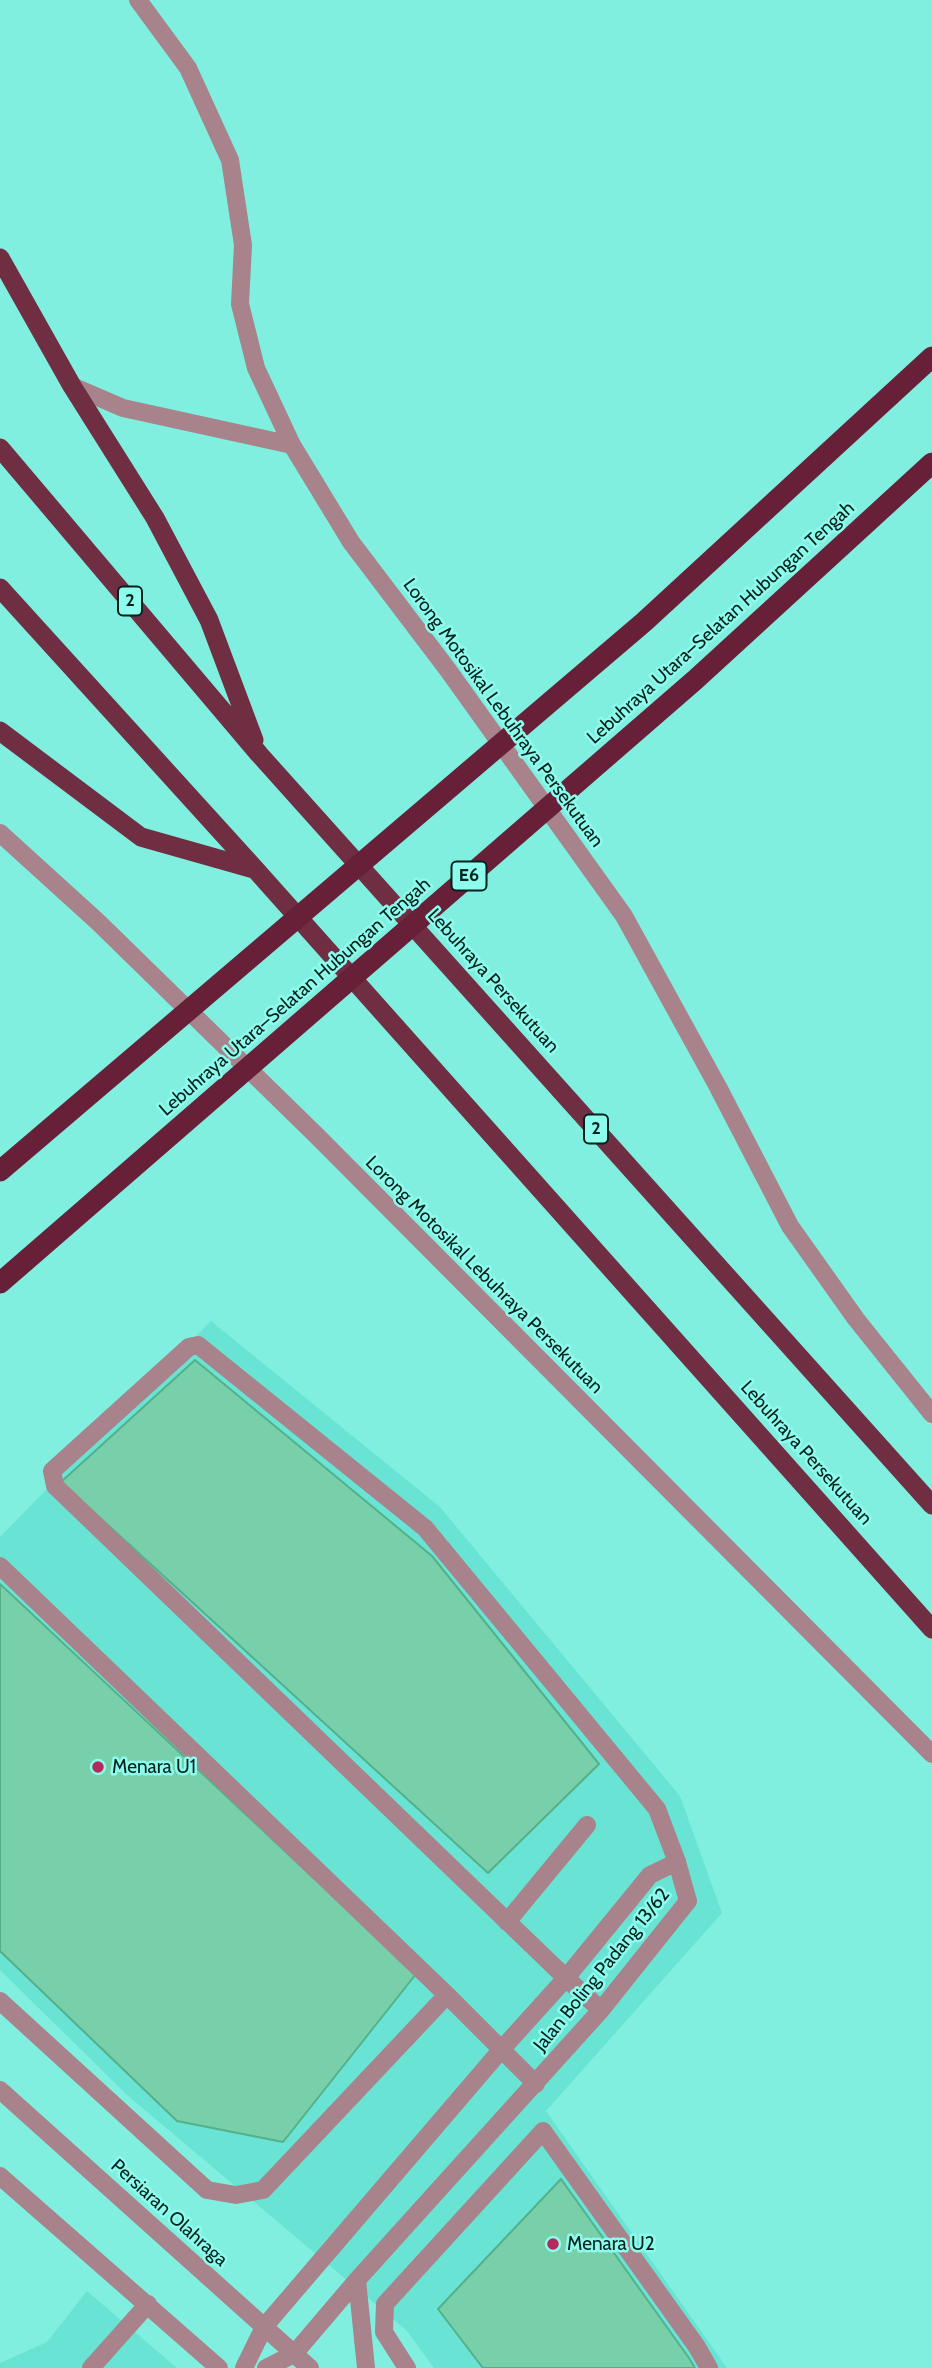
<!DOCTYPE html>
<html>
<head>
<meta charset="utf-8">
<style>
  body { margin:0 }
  canvas { display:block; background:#80efe0 }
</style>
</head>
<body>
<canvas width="932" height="2368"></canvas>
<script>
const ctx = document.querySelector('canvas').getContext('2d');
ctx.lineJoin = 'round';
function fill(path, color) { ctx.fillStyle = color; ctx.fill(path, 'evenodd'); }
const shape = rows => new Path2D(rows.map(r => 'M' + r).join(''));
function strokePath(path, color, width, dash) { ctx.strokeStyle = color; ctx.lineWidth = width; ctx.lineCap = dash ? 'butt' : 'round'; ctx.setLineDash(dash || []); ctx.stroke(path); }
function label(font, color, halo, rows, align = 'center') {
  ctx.font = font + ' Cabin,sans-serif'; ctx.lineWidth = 5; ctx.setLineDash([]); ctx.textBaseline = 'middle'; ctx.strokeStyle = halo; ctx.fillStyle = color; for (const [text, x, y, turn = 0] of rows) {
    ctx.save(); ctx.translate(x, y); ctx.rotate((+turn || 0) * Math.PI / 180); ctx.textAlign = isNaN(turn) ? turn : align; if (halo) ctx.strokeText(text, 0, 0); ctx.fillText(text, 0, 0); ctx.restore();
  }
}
const built = shape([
  [211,1321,440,1507,680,1796,722,1913,546,2111,727,2368,434,2368,406,2330,127,2095,0,1970,0,1537],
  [87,2291,177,2368,0,2368,0,2363,47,2342]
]);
const building = shape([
  [195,1360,432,1556,599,1764,488,1873,61,1482,195,1360],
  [0,1584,416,1974,283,2142,177,2121,0,1951,0,1584],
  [561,2179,689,2358,695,2368,483,2368,438,2309,561,2179]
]);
const service = shape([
  [138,0,188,68,230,160,243,245,240,304,256,368,292,445,351,542,448,670,624,916,718,1087,790,1226,856,1319,932,1414],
  [72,386,123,408,292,445],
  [0,833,98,922,317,1136,932,1754],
  [507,1922,587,1825],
  [566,1978,55,1486,52,1471,189,1347,198,1345,425,1528,657,1809,677,1862]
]);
const minor = shape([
  [0,1566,447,1995,536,2084],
  [566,1978,601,2010],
  [0,2001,207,2190,236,2195,263,2190,447,1995],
  [0,2090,310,2368],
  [0,2176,219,2368],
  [357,2280,366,2368],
  [91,2368,148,2304],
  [244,2368,264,2327,501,2050,566,1978,650,1875,677,1862,688,1901,601,2010,357,2280,294,2354,266,2368],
  [407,2368,384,2332,385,2304,543,2131,697,2347,709,2368]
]);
const trunk = shape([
  [0,258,72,386,155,518,209,620,254,740],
  [0,448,259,754,932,1505],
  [0,588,255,869,932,1629],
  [0,731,141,837,254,869]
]);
const motorwayBridge = shape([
  [0,1171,644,622,932,357],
  [0,1283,695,680,932,463]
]);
const markers = [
  [98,1767,7,"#b6295d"],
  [553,2244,7,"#b6295d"]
];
const shields = [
  [130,601,24],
  [469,876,35],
  [596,1129,24]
];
const shieldNames = [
  ["2",130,601],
  ["E6",469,876],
  ["2",596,1129]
];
const streetNames = [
  ["Lebuhraya Utara–Selatan Hubungan Tengah",721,623,-42],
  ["Lorong Motosikal Lebuhraya Persekutuan",503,713,54],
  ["Lebuhraya Persekutuan",493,981,48],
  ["Lebuhraya Utara–Selatan Hubungan Tengah",295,997,-41],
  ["Lorong Motosikal Lebuhraya Persekutuan",484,1275,45],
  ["Lebuhraya Persekutuan",806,1453,48],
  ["Jalan Boling Padang 13/62",602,1970,-51],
  ["Persiaran Olahraga",169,2213,42]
];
const poiNames = [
  ["Menara U1",112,1767],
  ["Menara U2",567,2244]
];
fill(built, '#69e4d4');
fill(building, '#78d0aa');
strokePath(building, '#55b08a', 2);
strokePath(service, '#a8838b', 18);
strokePath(minor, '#a8838b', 18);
strokePath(trunk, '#702e42', 19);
strokePath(motorwayBridge, '#672037', 21);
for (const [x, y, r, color] of markers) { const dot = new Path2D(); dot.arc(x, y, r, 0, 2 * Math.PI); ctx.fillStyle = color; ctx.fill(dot); strokePath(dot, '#8efced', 2.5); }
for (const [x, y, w] of shields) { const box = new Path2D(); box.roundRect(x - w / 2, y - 14.5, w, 29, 5); ctx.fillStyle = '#8efced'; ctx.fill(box); strokePath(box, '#00211d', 2); }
label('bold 18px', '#00211d', null, shieldNames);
label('19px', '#00211d', '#8efced', streetNames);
label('19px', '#00211d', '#8efced', poiNames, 'left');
</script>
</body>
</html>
